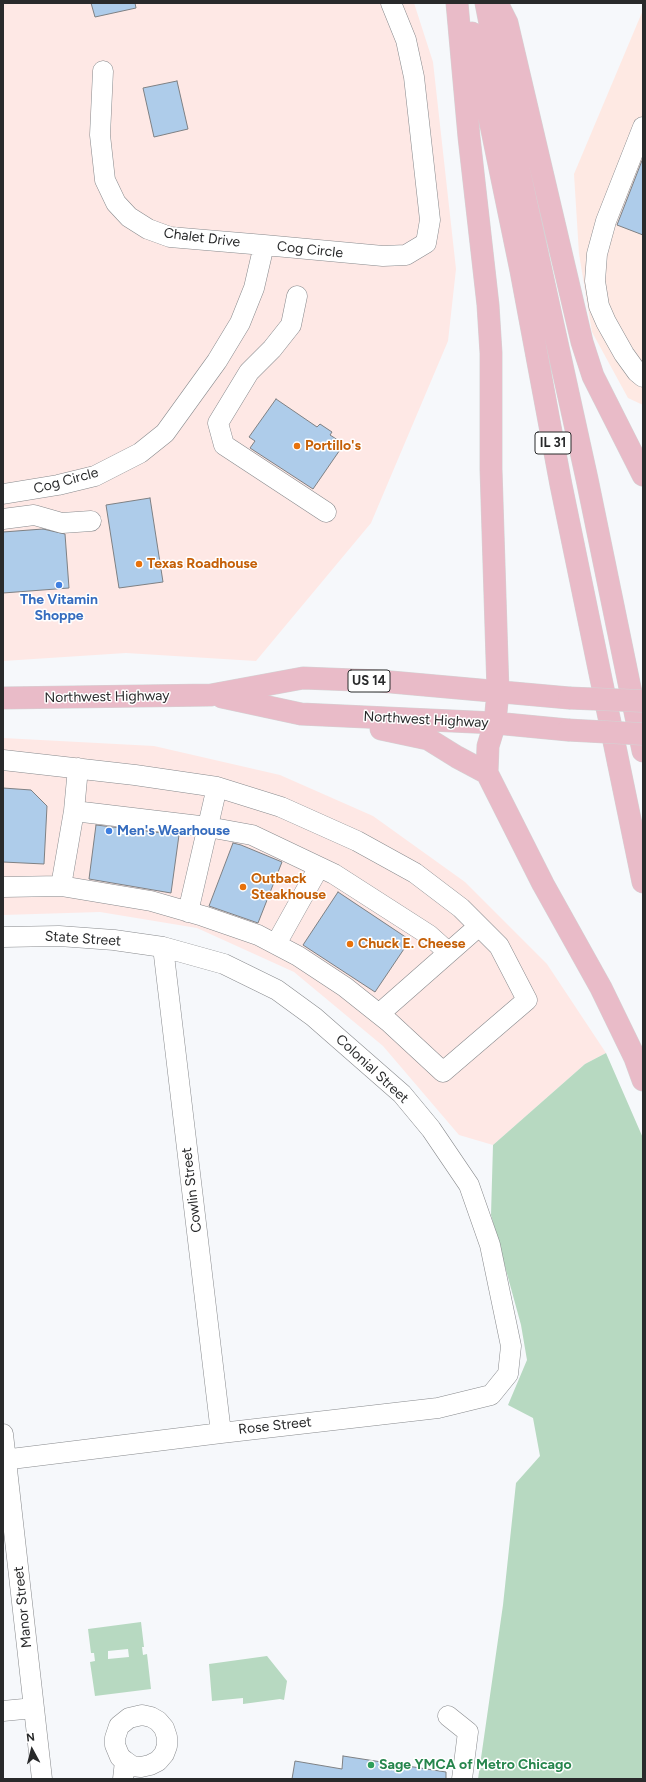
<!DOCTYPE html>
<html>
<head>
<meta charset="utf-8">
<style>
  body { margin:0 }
  #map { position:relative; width:646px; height:1782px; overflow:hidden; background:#f6f8fb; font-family:Figtree,sans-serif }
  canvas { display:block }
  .frame { position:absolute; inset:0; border:4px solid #292a2b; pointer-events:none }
  .north { position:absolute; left:12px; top:1730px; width:40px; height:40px; -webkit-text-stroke:3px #fff; paint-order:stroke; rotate:353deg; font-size:11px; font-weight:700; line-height:16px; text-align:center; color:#292a2b }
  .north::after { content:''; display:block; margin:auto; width:14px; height:18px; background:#292a2b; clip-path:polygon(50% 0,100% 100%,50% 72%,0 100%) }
</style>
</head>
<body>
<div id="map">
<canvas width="646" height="1782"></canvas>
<div class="frame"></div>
<div class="north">N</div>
</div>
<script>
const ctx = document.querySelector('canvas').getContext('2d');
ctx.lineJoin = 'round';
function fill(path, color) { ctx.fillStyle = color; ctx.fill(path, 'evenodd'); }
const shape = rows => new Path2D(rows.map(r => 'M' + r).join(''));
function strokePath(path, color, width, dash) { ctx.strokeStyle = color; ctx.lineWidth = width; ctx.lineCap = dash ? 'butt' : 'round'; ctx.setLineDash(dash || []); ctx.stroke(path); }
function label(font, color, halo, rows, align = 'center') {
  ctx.font = font + ' Figtree,sans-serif'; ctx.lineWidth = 3; ctx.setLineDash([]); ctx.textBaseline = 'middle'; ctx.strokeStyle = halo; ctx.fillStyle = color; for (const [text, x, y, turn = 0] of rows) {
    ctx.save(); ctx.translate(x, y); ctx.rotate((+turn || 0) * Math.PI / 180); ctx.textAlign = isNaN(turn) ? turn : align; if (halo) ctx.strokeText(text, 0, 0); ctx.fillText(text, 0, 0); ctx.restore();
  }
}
const commercial = shape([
  [3,3,414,3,433,62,456,269,448,341,371,523,256,661,126,653,3,661],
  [3,738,154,746,280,775,373,816,465,882,547,964,606,1053,585,1064,493,1145,459,1135,383,1046,294,972,197,928,100,912,3,915]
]);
const industrial = shape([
  [643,10,643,405,628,398,592,332,579,254,574,174]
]);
const green = shape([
  [606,1053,643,1138,643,1779,478,1779,503,1605,516,1483,540,1456,533,1418,508,1405,527,1360,521,1325,491,1215,493,1145,585,1064],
  [141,1622,144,1647,142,1647,143,1655,147,1654,151,1689,95,1696,90,1662,95,1661,94,1653,91,1653,88,1629],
  [128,1649,129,1657,108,1659,108,1651],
  [267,1656,287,1681,284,1700,280,1699,243,1704,243,1698,212,1701,209,1664]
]);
const building = shape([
  [91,3,135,3,136,8,95,17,91,3],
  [177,81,188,129,154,137,143,88,177,81],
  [643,158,643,235,617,225,643,158],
  [276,399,317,427,320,424,332,432,330,435,344,444,313,489,250,448,255,441,249,437,276,399],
  [150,498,163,582,119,588,106,505,150,498],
  [43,529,65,534,69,588,3,593,3,532,43,529],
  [3,788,31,790,47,806,44,864,3,862,3,788],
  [96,825,179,835,171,893,89,879,96,825],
  [233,843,241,845,282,862,258,923,209,906,233,843],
  [338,892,410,940,375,992,303,945,338,892],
  [343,1756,446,1772,446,1779,292,1779,295,1761,342,1769,343,1756]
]);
const minor = shape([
  [103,71,100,135,105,180,116,203,129,217,148,229,170,237,264,245],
  [643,127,606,221,597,254,595,281,599,306,606,322,624,354,637,372,643,377],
  [297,296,291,325,272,349,249,372,218,423,224,445,326,512],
  [3,494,58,485,95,476,140,453,165,433,217,361,240,323,254,288,264,245,383,256,406,255,426,243,430,220,414,77,406,40,391,3],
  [3,519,34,515,62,523,91,521],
  [3,760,135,775,217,787,281,807,357,841,415,873,461,908,499,946,527,1000,443,1072,389,1022,345,987,298,956,258,935,203,916,151,901,61,886,3,887],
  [74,811,208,827,252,835,334,874,429,935,448,952],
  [61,886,74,811,78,768],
  [188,912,217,787],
  [3,937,59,936,114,940,163,947,224,964,277,990,314,1017,402,1094,431,1129,469,1185,490,1245,511,1346,508,1374,491,1395,438,1408,221,1433,3,1460],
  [276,944,319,867],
  [163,947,221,1433],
  [379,1014,479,926],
  [3,1434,42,1779],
  [3,1711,34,1708],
  [448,1716,468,1732,462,1779],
  [123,1779,125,1761,120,1757,115,1745,115,1738,119,1726,129,1718,142,1715,151,1717,158,1721,164,1728,167,1737,167,1746,164,1754,158,1761,150,1765,141,1767,132,1766,125,1761]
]);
const major = shape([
  [457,3,469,137,488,305,491,353,491,469,498,691,495,723,488,746,487,773,543,884,601,988,635,1058,643,1080],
  [486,3,515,152,587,479,643,751],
  [497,3,507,23,582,342,593,376,643,475],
  [472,33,521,271,561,485,643,882],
  [222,697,301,714,495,723,568,730],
  [3,698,211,695,303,678,380,681,569,698],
  [381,729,428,739,457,757,487,773]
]);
const majorBridge = shape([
  [569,698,643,701],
  [568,730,643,734]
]);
const markers = [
  [297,446,4,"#e8710a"],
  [139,564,4,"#e8710a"],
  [59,585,4,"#3f7fe0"],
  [109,831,4,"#3f7fe0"],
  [243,887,4,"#e8710a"],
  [350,944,4,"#e8710a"],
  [371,1765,4,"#2e9e5b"]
];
const shields = [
  [553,443,36],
  [369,681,42]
];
const shieldNames = [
  ["IL 31",553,443],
  ["US 14",369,681]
];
const streetNames = [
  ["Chalet Drive",202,238,7],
  ["Cog Circle",310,250,6],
  ["Cog Circle",66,481,-15],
  ["Northwest Highway",107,697,-1],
  ["Northwest Highway",426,720,3],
  ["State Street",83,939,4],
  ["Colonial Street",372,1069,43],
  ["Cowlin Street",192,1190,-97],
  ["Rose Street",275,1426,-6],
  ["Manor Street",23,1607,-96]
];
const foodNames = [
  ["Portillo's",305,446],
  ["Texas Roadhouse",147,564],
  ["Outback",251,879],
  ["Steakhouse",251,895],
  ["Chuck E. Cheese",358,944]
];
const shopNames = [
  ["The Vitamin",59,600],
  ["Shoppe",59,616],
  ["Men's Wearhouse",117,831,"left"]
];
const leisureNames = [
  ["Sage YMCA of Metro Chicago",379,1765]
];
fill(commercial, '#fee8e5');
fill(industrial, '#fee9e3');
fill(green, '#b7d9c1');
fill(building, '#aeccea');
strokePath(building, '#7f8184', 1);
strokePath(minor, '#888a8d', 21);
strokePath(major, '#d4d4d5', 23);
strokePath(minor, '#fff', 20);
strokePath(major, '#e9bbc8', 22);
strokePath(majorBridge, '#d4d4d5', 23, []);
strokePath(majorBridge, '#e9bbc8', 22);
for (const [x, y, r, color] of markers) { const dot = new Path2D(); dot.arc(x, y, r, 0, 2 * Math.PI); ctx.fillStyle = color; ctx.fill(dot); strokePath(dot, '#fff', 1.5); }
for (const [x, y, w] of shields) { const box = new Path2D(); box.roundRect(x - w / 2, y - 11, w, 22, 3); ctx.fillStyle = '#fff'; ctx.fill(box); strokePath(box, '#292a2b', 1); }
label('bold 13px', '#292a2b', null, shieldNames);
label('14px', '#292a2b', '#fff', streetNames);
label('bold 14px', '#c56008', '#fff', foodNames, 'left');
label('bold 14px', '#366cbe', '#fff', shopNames);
label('bold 14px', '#27864d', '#fff', leisureNames, 'left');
</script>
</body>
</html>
